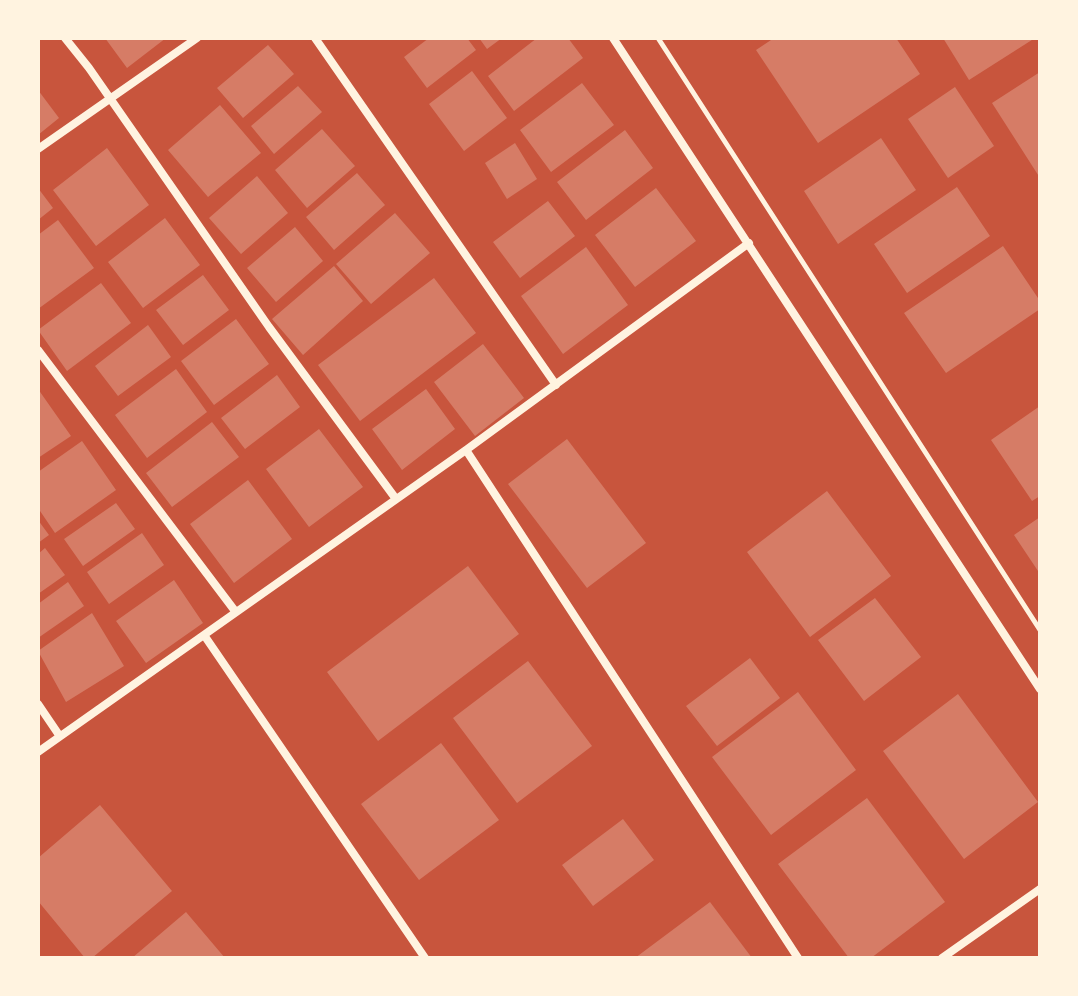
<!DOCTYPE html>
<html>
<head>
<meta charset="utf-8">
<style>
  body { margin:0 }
  #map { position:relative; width:1078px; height:996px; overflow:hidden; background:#c8553d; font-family:Commissioner,sans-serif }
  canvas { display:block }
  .frame { position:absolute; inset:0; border:40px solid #fff3e0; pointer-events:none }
</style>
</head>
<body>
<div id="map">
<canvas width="1078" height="996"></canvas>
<div class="frame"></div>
</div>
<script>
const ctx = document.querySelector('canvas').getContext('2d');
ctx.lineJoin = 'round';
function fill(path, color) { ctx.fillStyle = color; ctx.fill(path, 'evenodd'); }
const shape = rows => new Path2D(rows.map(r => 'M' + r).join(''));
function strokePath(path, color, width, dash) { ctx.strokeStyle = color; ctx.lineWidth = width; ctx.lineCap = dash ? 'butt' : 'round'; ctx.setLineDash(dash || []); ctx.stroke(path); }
const building = shape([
  [105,38,166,38,127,68],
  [429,38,467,38,476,50,427,88,404,57],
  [479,38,502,38,487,49],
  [537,38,568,38,583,58,514,111,488,76],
  [774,38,896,38,920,74,818,143,756,50],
  [943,38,1035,38,969,80],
  [268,45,294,74,243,118,217,88],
  [472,71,507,118,464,151,429,104],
  [1040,72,1040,178,992,103],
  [582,83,614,125,551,172,520,130],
  [298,86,322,112,274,154,251,126],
  [955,87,994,146,948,178,908,119],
  [38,90,59,118,38,135],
  [220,105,261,153,208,197,168,150],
  [322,129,355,166,307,208,275,170],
  [625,130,653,168,586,220,557,182],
  [881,138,916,190,838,244,804,191],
  [515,143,537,179,507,199,485,163],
  [107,148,149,205,96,246,53,190],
  [357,173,385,205,334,250,306,217],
  [257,176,288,213,241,254,209,218],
  [957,187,990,236,907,293,874,244],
  [38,188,53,208,38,220],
  [656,188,696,241,635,287,595,235],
  [548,201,575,236,520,278,493,242],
  [395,213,430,253,371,304,336,264],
  [165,218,200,265,143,308,108,262],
  [58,220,94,268,38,309,38,235],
  [295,227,323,261,276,302,247,268],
  [1003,246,1040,301,1040,309,946,373,904,313],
  [586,247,628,305,563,354,521,296],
  [334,266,363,301,303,355,272,319],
  [203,275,229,310,183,345,156,310],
  [434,278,476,333,360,421,318,365],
  [101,283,131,323,67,371,38,330],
  [236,319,269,364,214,405,181,361],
  [148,325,171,357,118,396,95,366],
  [483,344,524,398,475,436,434,382],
  [176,369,207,412,147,458,115,415],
  [277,375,300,407,245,449,221,418],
  [38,389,71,436,38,458],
  [426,389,455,429,402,470,372,429],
  [1040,406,1040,496,1032,501,991,440],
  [212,422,239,457,172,507,146,473],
  [319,429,363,487,309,527,266,469],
  [567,439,646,543,587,588,508,484],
  [82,441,116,490,55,533,38,508,38,472],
  [248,480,292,539,234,583,190,524],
  [827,491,891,576,810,637,747,552],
  [116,503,135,529,83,566,64,539],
  [1040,517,1040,574,1014,535],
  [38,520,49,535,38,543],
  [142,533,164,565,109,604,87,572],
  [45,548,65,575,38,594,38,554],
  [468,566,519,634,378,741,327,672],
  [174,580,203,623,146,663,116,621],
  [68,582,84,606,38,638,38,604],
  [875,598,921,657,864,701,818,640],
  [92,613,124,666,66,702,38,651],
  [750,658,780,698,717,746,686,706],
  [528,661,592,746,517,803,453,718],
  [798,692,856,770,771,835,712,757],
  [958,694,1038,802,964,859,883,751],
  [441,743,499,820,419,880,361,804],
  [867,798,945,902,871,958,849,958,778,864],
  [100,805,172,891,92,958,85,958,38,901,38,858],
  [623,819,654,860,593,906,562,865],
  [710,902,752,958,635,958],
  [186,912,225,958,132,958]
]);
const path = shape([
  [658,38,1040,630]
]);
const minor = shape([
  [65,38,89,68,269,327,396,499],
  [315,38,556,385],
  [613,38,1040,689],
  [38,149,197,38],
  [38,350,235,611],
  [466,450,798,958],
  [204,635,425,958],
  [38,704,59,735],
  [38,752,466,450,749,243],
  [942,958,1040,889]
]);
fill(building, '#d67c66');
strokePath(path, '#fff3e0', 5);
strokePath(minor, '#fff3e0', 8);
</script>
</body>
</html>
